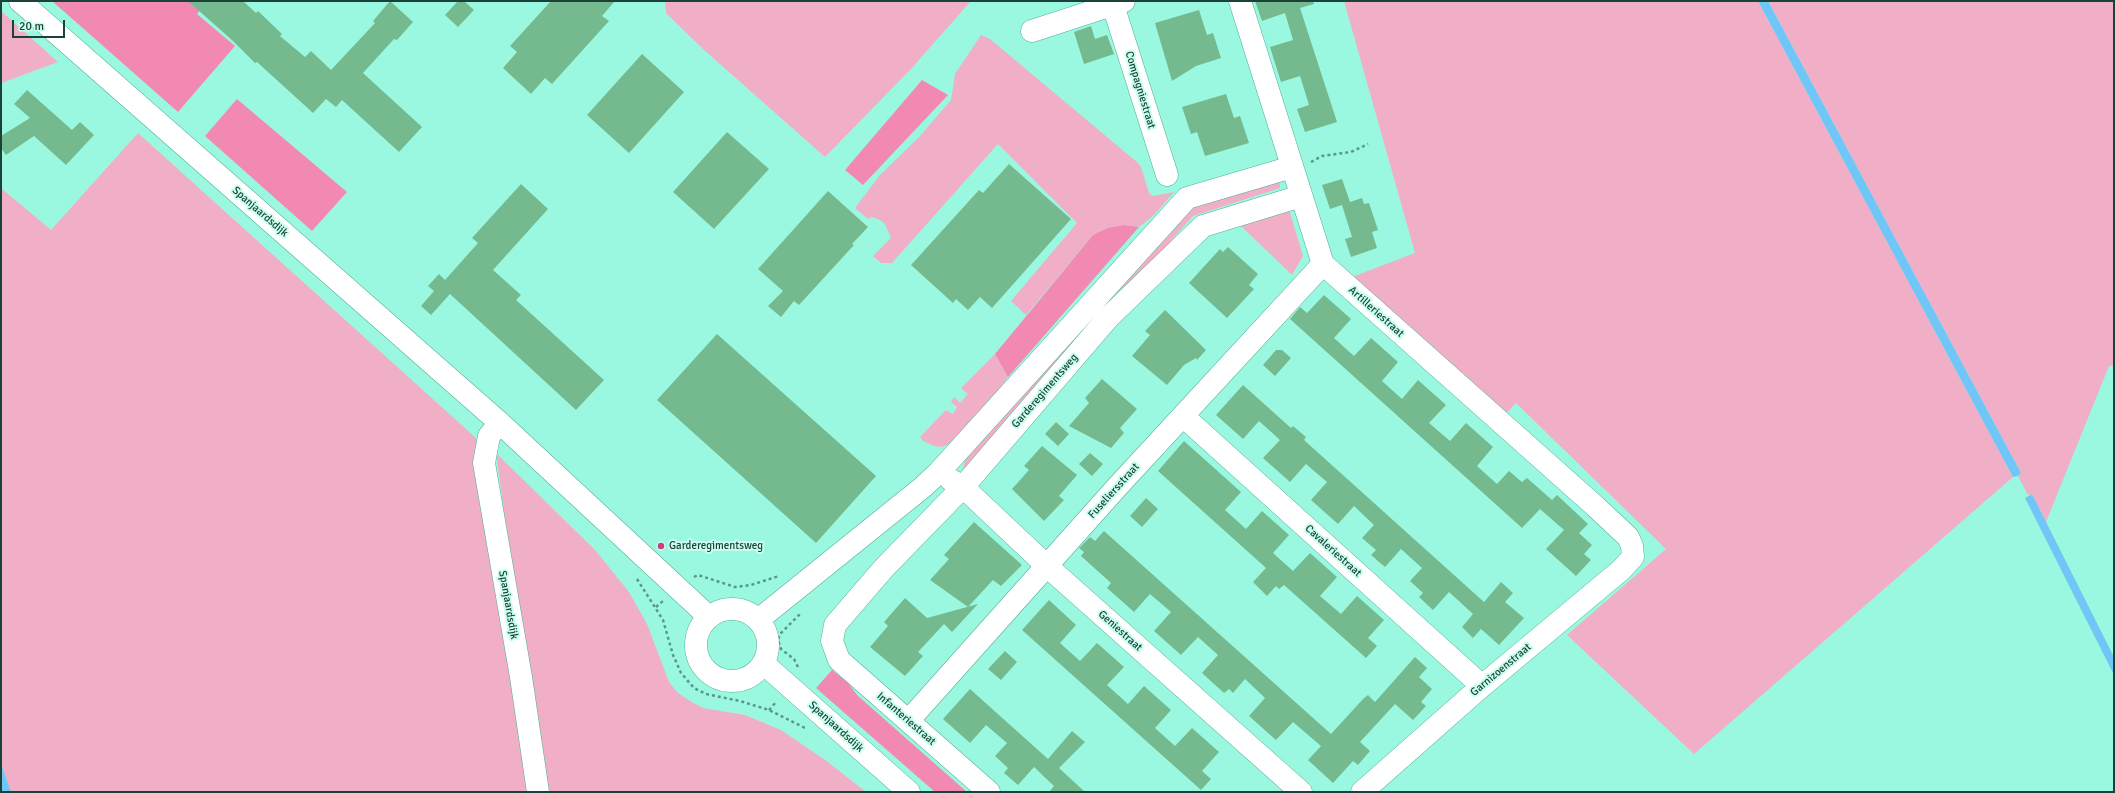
<!DOCTYPE html>
<html>
<head>
<meta charset="utf-8">
<style>
  body { margin:0 }
  #map { position:relative; width:2115px; height:793px; overflow:hidden; background:#9bf8e0; font-family:Signika,sans-serif }
  canvas { display:block }
  .frame { position:absolute; inset:0; border:2px solid #1b4239; pointer-events:none }
  .scale { position:absolute; left:12px; top:20px; width:53px; height:18px; box-sizing:border-box; border:2px solid #1b4239; border-top:0; padding-left:5px; font-size:12px; line-height:14px; white-space:nowrap; color:#1b4239; -webkit-text-stroke:3px #c9feee; paint-order:stroke }
</style>
</head>
<body>
<div id="map">
<canvas width="2115" height="793"></canvas>
<div class="frame"></div>
<div class="scale">20 m</div>
</div>
<script>
const ctx = document.querySelector('canvas').getContext('2d');
ctx.lineJoin = 'round';
function fill(path, color) { ctx.fillStyle = color; ctx.fill(path, 'evenodd'); }
const shape = rows => new Path2D(rows.map(r => 'M' + r).join(''));
function strokePath(path, color, width, dash) { ctx.strokeStyle = color; ctx.lineWidth = width; ctx.lineCap = dash ? 'butt' : 'round'; ctx.setLineDash(dash || []); ctx.stroke(path); }
function label(font, color, halo, rows, align = 'center') {
  ctx.font = font + ' Signika,sans-serif'; ctx.lineWidth = 4; ctx.setLineDash([]); ctx.textBaseline = 'middle'; ctx.strokeStyle = halo; ctx.fillStyle = color; for (const [text, x, y, turn = 0] of rows) {
    ctx.save(); ctx.translate(x, y); ctx.rotate((+turn || 0) * Math.PI / 180); ctx.textAlign = isNaN(turn) ? turn : align; if (halo) ctx.strokeText(text, 0, 0); ctx.fillText(text, 0, 0); ctx.restore();
  }
}
const green = shape([
  [665,1,971,1,910,70,825,157,703,49,666,13],
  [1344,1,1758,1,2013,477,1694,754,1567,635,1666,549,1516,403,1504,416,1352,277,1415,253],
  [1768,1,2114,1,2114,365,2109,366,2046,522,2032,494,2028,495,2018,476,2021,473],
  [1,11,58,62,1,83],
  [981,35,990,39,1138,163,1141,167,1149,193,1153,196,1174,192,1154,215,1139,227,1125,225,1093,235,1026,315,1011,301,1077,223,998,144,892,263,881,263,873,256,891,238,885,224,880,220,872,217,868,219,855,208,880,175,919,137,951,100,955,74],
  [138,133,476,438,536,792,11,792,1,764,1,188,51,230],
  [1280,181,1280,188,1193,216,966,468,963,469,966,457,1191,208],
  [1289,209,1303,256,1292,275,1240,225],
  [995,354,1008,377,992,399,954,442,942,447,934,446,923,441,920,437,946,410,953,414,957,407,951,402,954,397,960,403,968,394,961,388],
  [496,453,595,550,629,592,647,624,669,682,678,693,690,701,703,708,745,715,781,730,828,762,866,792,543,792]
]);
const forest = shape([
  [52,1,204,1,206,3,197,14,235,46,178,112],
  [922,80,948,95,863,185,845,170],
  [237,99,347,192,312,231,205,136],
  [1125,225,1139,227,1008,377,995,354,1093,235,1108,228],
  [832,670,848,683,858,696,967,792,935,792,816,688]
]);
const water = shape([
  [1758,1,1768,1,2021,473,2018,476,2013,477],
  [2032,494,2114,657,2114,675,2025,498],
  [1,764,11,792,1,792]
]);
const building = shape([
  [188,1,243,1,256,13,258,11,282,34,280,36,305,57,311,51,331,70,375,23,373,21,390,1,413,22,397,40,394,39,363,73,422,127,399,152,342,100,336,107,326,99,313,113,257,62,255,63,233,41],
  [458,1,464,1,474,10,458,27,445,15],
  [551,1,615,1,602,16,609,21,552,84,545,78,531,94,503,68,517,52,510,46],
  [1255,1,1313,1,1314,4,1300,8,1337,122,1305,132,1297,109,1309,105,1300,76,1281,82,1270,47,1293,40,1285,13,1262,21],
  [1199,10,1207,35,1213,33,1221,58,1196,66,1172,81,1155,23],
  [1091,26,1095,39,1107,35,1114,54,1084,64,1074,32],
  [642,54,684,92,629,153,587,115],
  [27,90,72,130,80,122,94,135,66,165,34,136,6,155,1,148,1,136,30,118,14,104],
  [1226,94,1234,118,1240,116,1249,143,1205,156,1197,132,1191,134,1182,107],
  [727,132,769,169,714,229,673,192],
  [1009,164,1071,219,992,308,980,297,968,310,956,299,953,303,911,265,979,190,983,193],
  [1342,179,1350,202,1362,198,1364,204,1369,203,1378,230,1372,232,1377,248,1351,257,1345,239,1352,237,1342,205,1330,209,1322,185],
  [521,184,548,209,493,270,521,295,516,300,604,380,576,410,450,294,431,315,421,306,434,291,428,286,439,274,445,280,478,243,472,238],
  [828,191,868,227,852,244,854,245,799,305,794,301,781,317,768,306,783,291,758,269],
  [1228,247,1258,274,1249,285,1254,289,1227,318,1189,283,1220,249,1223,252],
  [1324,295,1351,319,1334,338,1354,356,1371,338,1398,362,1382,381,1402,399,1418,380,1446,405,1429,423,1450,441,1466,423,1493,447,1477,466,1497,484,1509,471,1522,482,1527,478,1552,500,1557,495,1588,524,1579,533,1592,545,1584,554,1591,560,1576,576,1546,549,1564,530,1540,509,1522,528,1290,319,1300,307,1307,313],
  [1165,310,1206,350,1197,360,1196,358,1184,365,1167,385,1132,356,1150,335,1145,331],
  [717,334,876,476,816,543,657,400],
  [1276,350,1282,350,1291,358,1275,376,1263,365],
  [1102,379,1137,409,1120,428,1124,433,1111,448,1069,426,1089,403,1085,398],
  [1243,385,1291,428,1293,426,1306,437,1304,440,1484,602,1501,582,1513,593,1505,602,1524,618,1499,645,1481,629,1473,638,1462,627,1473,614,1449,592,1433,610,1419,597,1423,593,1410,581,1422,568,1401,549,1385,567,1371,555,1376,550,1362,538,1374,525,1354,506,1338,524,1311,500,1327,482,1306,464,1290,482,1263,458,1280,440,1259,421,1243,439,1216,415],
  [1056,422,1069,434,1058,446,1045,434],
  [1184,441,1241,492,1225,510,1246,529,1262,511,1289,535,1273,553,1293,571,1310,553,1337,577,1320,596,1341,614,1357,596,1384,620,1368,638,1377,646,1366,658,1284,585,1279,589,1276,586,1267,596,1253,582,1266,568,1158,471],
  [1042,446,1077,475,1059,496,1064,500,1044,521,1012,489,1029,470,1024,466],
  [1090,453,1103,464,1092,476,1079,464],
  [1146,498,1158,509,1142,527,1130,516],
  [974,522,1022,565,1001,586,993,580,968,607,930,580,949,559,944,555],
  [1104,531,1331,734,1363,699,1368,695,1375,702,1415,657,1427,668,1419,677,1432,689,1421,702,1426,706,1413,720,1395,704,1360,742,1370,751,1358,765,1353,761,1333,783,1308,760,1321,746,1293,722,1276,740,1249,716,1265,698,1245,679,1233,693,1229,689,1224,693,1202,673,1218,655,1198,637,1181,655,1154,631,1171,612,1150,594,1134,612,1107,588,1111,583,1081,556,1084,552,1079,548,1090,537,1095,541],
  [905,598,927,618,978,604,952,632,944,624,918,652,923,656,905,676,870,647,888,626,884,622],
  [1049,600,1076,625,1060,643,1080,661,1097,643,1124,667,1107,685,1128,704,1144,686,1171,710,1155,728,1175,746,1192,728,1219,752,1202,771,1211,779,1201,790,1022,630],
  [1005,651,1017,662,1001,680,988,669],
  [970,689,1048,759,1072,731,1085,742,1059,768,1085,792,1049,792,1054,786,1034,767,1018,785,1004,773,1008,768,995,756,1007,743,986,725,970,743,943,719]
]);
const path = shape([
  [1311,162,1322,156,1351,152,1368,144],
  [694,577,698,575,735,587,751,585,779,576],
  [637,579,663,620,673,655,681,673,694,688,706,694,740,701,769,710,805,728],
  [656,607,663,601],
  [798,667,794,659,781,649,778,640,780,634,800,614],
  [769,710,777,701]
]);
const minor = shape([
  [20,1,500,423,709,617],
  [1240,1,1323,264,1595,506,1628,537,1632,546,1633,557,1621,570,1482,686,1362,792],
  [1113,5,1167,175],
  [1032,31,1124,1],
  [1183,416,1482,686],
  [500,423,489,436,484,463,521,677,538,792],
  [951,480,963,487,1048,567,1301,792],
  '696 645a36 36 0 1 1 72 0a36 36 0 1 1-72 0Z',
  [758,620,923,487,939,472,1187,198,1292,167],
  [763,663,909,792],
  [909,720,1118,486,1323,264],
  [989,792,839,660,832,641,835,625,884,568,963,487,1108,318,1203,226,1301,196]
]);
const markers = [
  [661,546,4,"#c7407f"]
];
const streetNames = [
  ["Compagniestraat",1140,90,73],
  ["Spanjaardsdijk",260,212,41],
  ["Artilleriestraat",1376,312,42],
  ["Garderegimentsweg",1045,391,-49],
  ["Fuseliersstraat",1114,491,-48],
  ["Cavaleriestraat",1333,551,42],
  ["Spanjaardsdijk",508,605,80],
  ["Geniestraat",1120,631,42],
  ["Garnizoenstraat",1501,670,-40],
  ["Infanteriestraat",906,719,41],
  ["Spanjaardsdijk",836,727,42]
];
const poiNames = [
  ["Garderegimentsweg",669,546]
];
fill(green, '#f1aec7');
fill(forest, '#f289b3');
fill(water, '#70c6f7');
fill(building, '#74ba8e');
strokePath(minor, '#50ae98', 23);
strokePath(path, '#589888', 2.5, [3, 3]);
strokePath(minor, '#fff', 22);
for (const [x, y, r, color] of markers) { const dot = new Path2D(); dot.arc(x, y, r, 0, 2 * Math.PI); ctx.fillStyle = color; ctx.fill(dot); strokePath(dot, '#c9feee', 1.5); }
label('11px', '#1b4239', '#c9feee', streetNames);
label('11px', '#1b4239', '#c9feee', poiNames, 'left');
</script>
</body>
</html>
